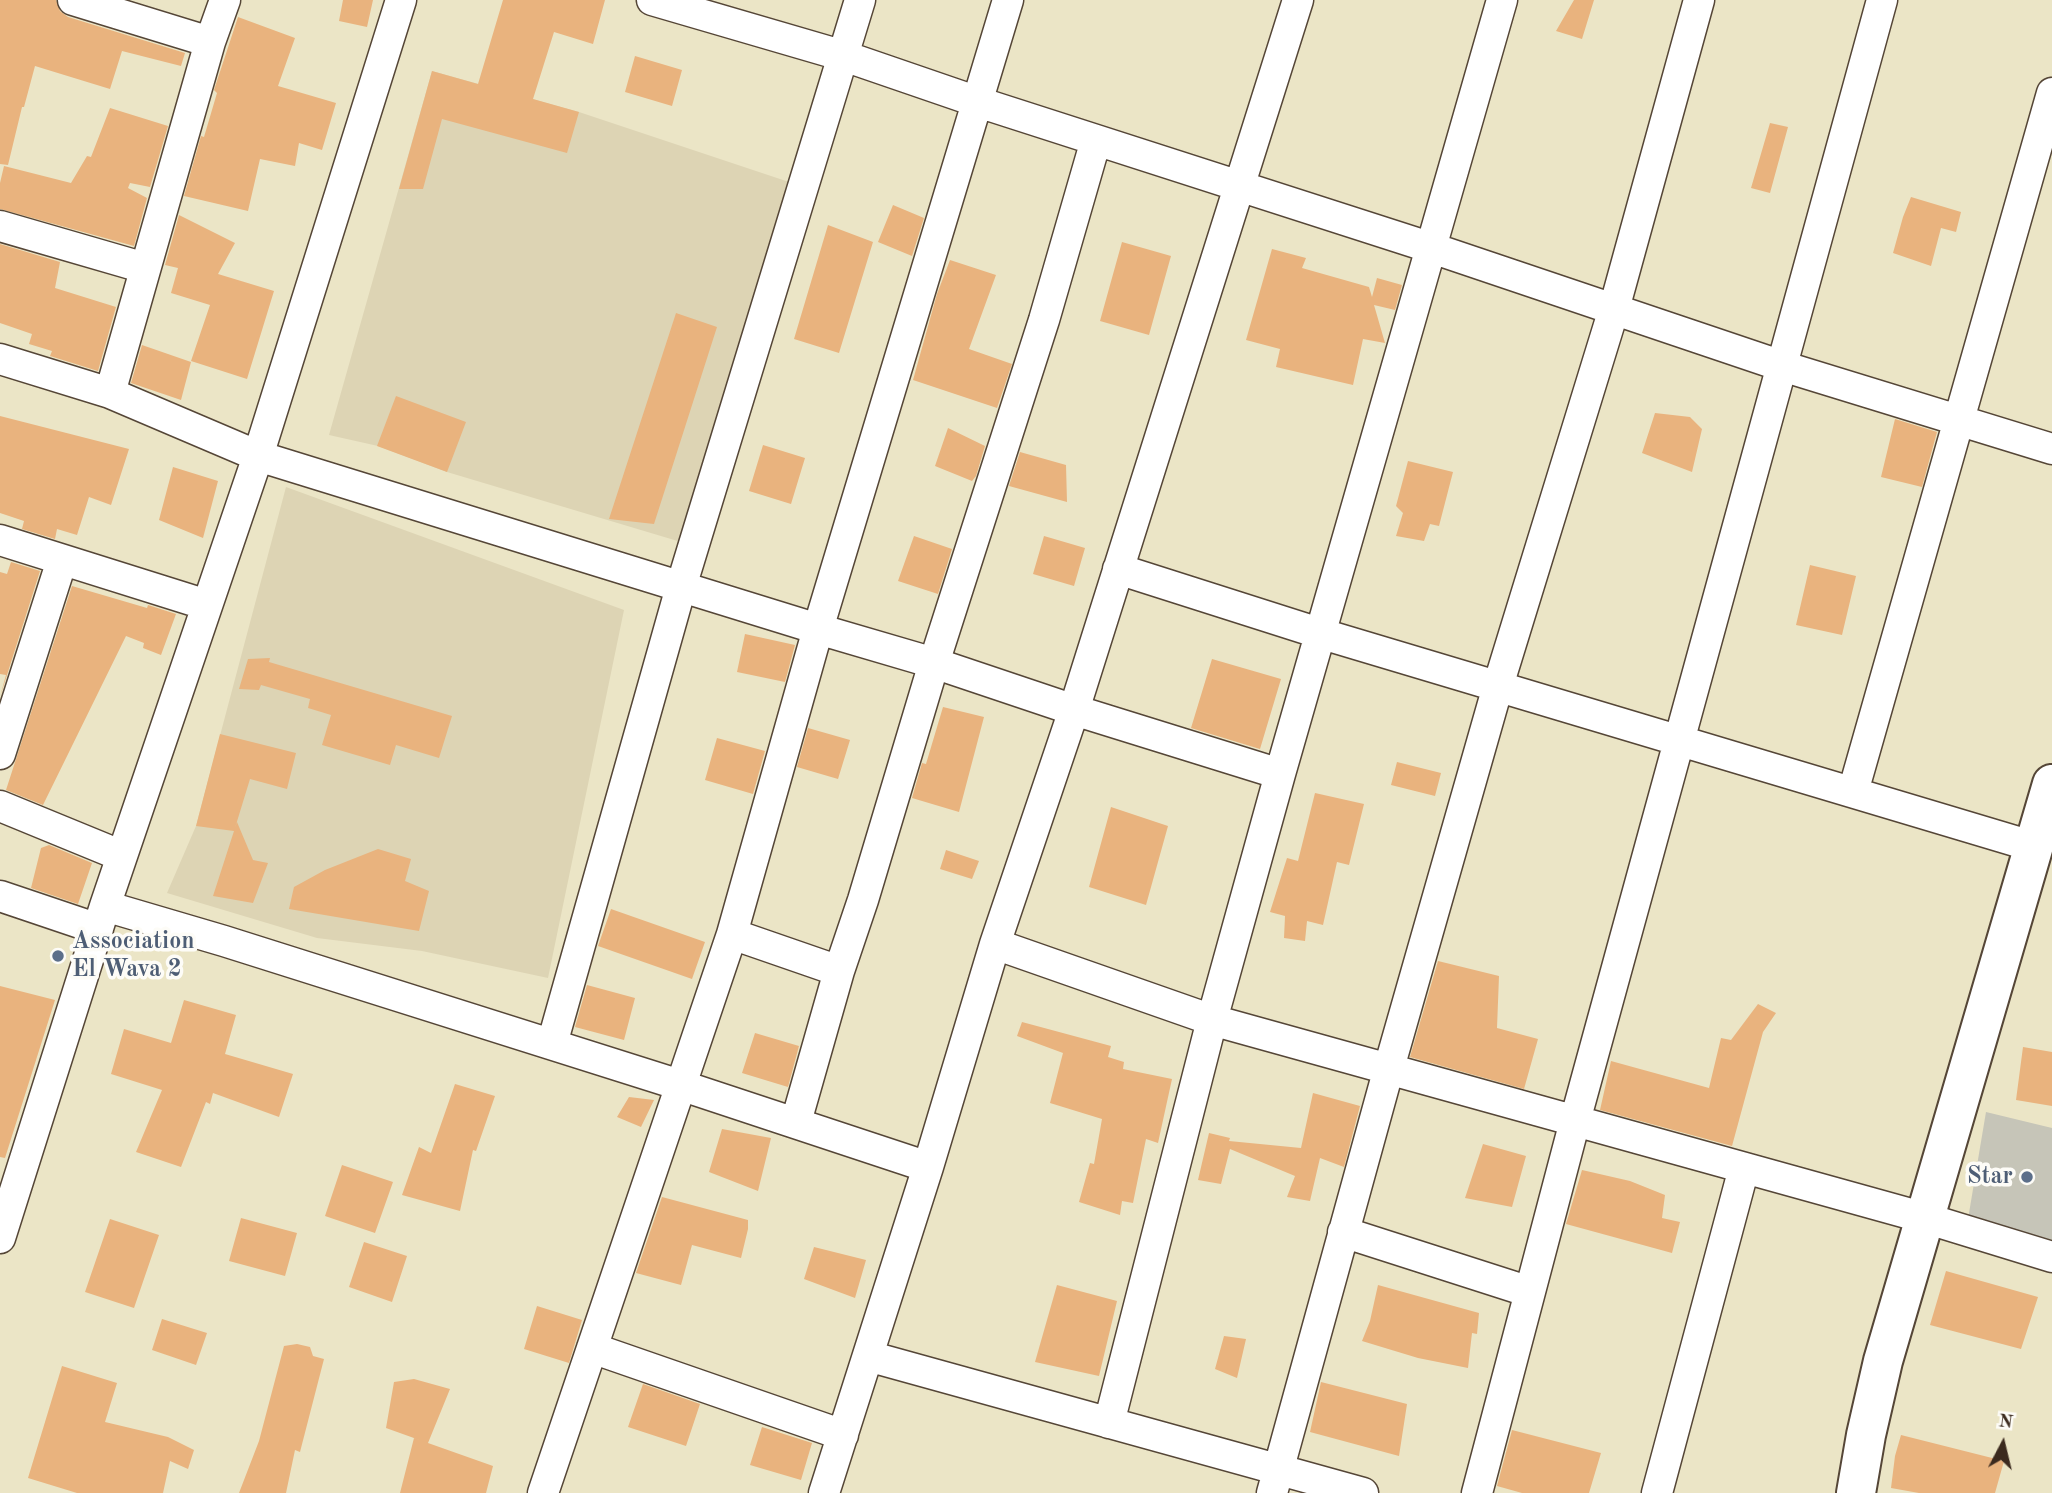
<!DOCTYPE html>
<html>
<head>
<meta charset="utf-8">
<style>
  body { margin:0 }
  #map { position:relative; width:2052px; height:1493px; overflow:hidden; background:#ebe5c6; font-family:"Old Standard TT",serif }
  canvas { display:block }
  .north { position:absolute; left:1968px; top:1409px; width:70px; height:70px; -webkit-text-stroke:5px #fdfcf7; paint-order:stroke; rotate:7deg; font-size:19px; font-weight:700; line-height:28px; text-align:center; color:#3b2a1e }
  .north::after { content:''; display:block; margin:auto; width:24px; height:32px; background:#3b2a1e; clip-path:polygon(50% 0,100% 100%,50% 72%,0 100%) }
</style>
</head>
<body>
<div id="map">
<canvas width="2052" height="1493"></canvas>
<div class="north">N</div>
</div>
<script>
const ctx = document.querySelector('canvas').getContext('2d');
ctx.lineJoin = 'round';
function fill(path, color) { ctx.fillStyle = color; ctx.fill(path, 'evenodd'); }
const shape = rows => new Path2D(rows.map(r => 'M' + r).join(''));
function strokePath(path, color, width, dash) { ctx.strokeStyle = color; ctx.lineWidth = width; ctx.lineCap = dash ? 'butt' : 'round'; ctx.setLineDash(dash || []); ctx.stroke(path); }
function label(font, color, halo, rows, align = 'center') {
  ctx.font = font + ' "Old Standard TT",serif'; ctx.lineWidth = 7; ctx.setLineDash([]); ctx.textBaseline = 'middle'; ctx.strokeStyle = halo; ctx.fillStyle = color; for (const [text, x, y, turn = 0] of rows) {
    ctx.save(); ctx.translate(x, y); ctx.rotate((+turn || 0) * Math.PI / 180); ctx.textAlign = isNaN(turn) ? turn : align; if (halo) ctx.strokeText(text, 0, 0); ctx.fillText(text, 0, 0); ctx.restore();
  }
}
const built = shape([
  [432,71,579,112,789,182,691,545,447,472,378,446,329,435],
  [286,487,624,610,548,978,422,951,317,938,167,893,196,826]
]);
const industrial = shape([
  [1986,1112,2052,1128,2052,1240,1968,1219]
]);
const building = shape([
  [0,0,56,0,60,11,68,17,185,53,181,66,122,51,110,89,35,66,24,107,22,107,8,165,0,164],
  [343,0,373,0,367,27,339,21],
  [503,0,605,0,593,44,554,32,533,99,579,112,567,153,442,119,423,189,399,189,432,71,478,84],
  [1574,0,1594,0,1582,39,1556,31],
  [238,17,295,38,278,86,336,103,322,150,299,143,295,166,260,159,248,211,184,196,201,136,204,137,217,93,214,90],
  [635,56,682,70,672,106,625,92],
  [110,108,168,126,150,187,130,183,128,188,147,198,134,246,0,209,0,183,4,166,71,183,87,156,91,157],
  [1770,123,1788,127,1770,193,1751,188],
  [1911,197,1961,212,1956,232,1941,228,1931,266,1893,253,1903,217],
  [893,205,924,218,912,256,878,242],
  [179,215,235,243,218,274,274,291,247,379,191,361,210,305,171,293,178,268,165,265],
  [828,225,873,242,839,353,794,339],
  [1122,242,1171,256,1149,335,1100,321],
  [0,244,60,262,55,288,116,307,98,371,50,356,52,351,29,344,32,334,0,323],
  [1272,249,1306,258,1302,268,1369,287,1372,297,1377,278,1402,285,1395,310,1374,305,1385,343,1363,339,1353,385,1276,367,1280,349,1246,340],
  [950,260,996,275,969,349,1012,364,997,408,913,380,937,294],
  [676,313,717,327,654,524,609,519],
  [142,345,191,362,181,400,131,383],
  [396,396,466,422,447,472,377,446],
  [1655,413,1690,417,1702,429,1692,472,1642,453],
  [0,416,129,449,111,505,89,497,77,535,57,529,55,539,22,529,24,521,0,513],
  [1895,419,1937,432,1922,487,1881,477],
  [948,428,985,446,976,476,972,481,935,466],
  [763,445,805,458,791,504,749,491],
  [1020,452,1066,465,1067,502,1009,486],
  [1408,461,1453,472,1439,526,1430,524,1424,541,1396,536,1403,513,1396,506],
  [173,467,218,481,203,538,159,520],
  [914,536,952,549,938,594,898,581],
  [1044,536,1085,548,1074,586,1033,574],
  [11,562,40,571,0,697,6,675,0,674,0,572,7,574],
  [1810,565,1856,576,1842,635,1796,625],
  [72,586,147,608,148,605,176,614,161,655,143,648,144,643,126,636,43,805,6,790],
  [745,634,795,645,785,682,737,672],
  [270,658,269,662,452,716,439,758,396,745,390,765,322,745,331,715,308,708,310,699,261,685,259,690,239,689,248,659],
  [1212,659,1281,679,1260,749,1191,728],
  [943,707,984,717,959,812,912,798,922,763,926,764],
  [808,728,850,740,838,779,797,767],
  [220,734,296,753,287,789,250,779,235,828,237,822,253,860,268,863,253,903,213,896,234,831,196,826],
  [717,738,765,751,753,794,705,780],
  [1397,762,1441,773,1435,796,1391,785],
  [1315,793,1364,804,1349,865,1337,862,1323,925,1307,921,1305,941,1284,938,1285,916,1270,912,1287,858,1298,861],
  [1111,807,1168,826,1146,905,1089,887],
  [49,845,92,863,78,904,31,888,41,848],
  [378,849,411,859,405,881,429,891,419,931,289,909,294,887,325,870],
  [946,850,979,861,972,879,940,869],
  [611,909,705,942,692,979,598,946],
  [1438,961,1499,976,1497,1028,1538,1039,1524,1089,1410,1057],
  [587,985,635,998,624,1040,575,1027],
  [0,986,55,1000,5,1158,0,1157],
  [184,1000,236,1015,225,1054,293,1074,279,1117,213,1093,210,1104,206,1102,181,1167,136,1152,162,1090,111,1074,124,1029,171,1043],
  [1758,1004,1776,1013,1763,1032,1732,1146,1600,1110,1611,1061,1709,1088,1721,1038,1731,1040],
  [1022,1022,1111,1046,1108,1057,1124,1062,1123,1069,1172,1079,1158,1143,1146,1139,1133,1203,1122,1201,1120,1215,1079,1202,1090,1163,1094,1164,1102,1119,1050,1103,1063,1053,1017,1036],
  [755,1033,799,1046,788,1087,742,1073],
  [2023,1047,2052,1052,2052,1106,2016,1100],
  [455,1084,495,1096,476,1151,473,1150,460,1211,402,1195,419,1147,431,1153],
  [1313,1093,1360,1106,1344,1167,1320,1158,1310,1201,1287,1197,1295,1176,1230,1149,1221,1184,1198,1180,1209,1133,1230,1138,1229,1141,1301,1148],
  [629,1097,654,1100,641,1127,617,1117],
  [722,1129,771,1138,758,1191,709,1172],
  [1483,1144,1526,1156,1512,1207,1465,1198],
  [342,1165,393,1182,375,1233,325,1216],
  [1582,1170,1630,1181,1665,1195,1662,1218,1680,1222,1672,1253,1566,1224],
  [662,1197,748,1220,748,1229,741,1258,692,1245,681,1285,636,1273],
  [241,1218,297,1233,285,1276,229,1261],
  [110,1219,159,1235,134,1308,85,1292],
  [364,1242,407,1256,392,1302,349,1287],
  [814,1247,866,1260,855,1298,804,1279],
  [1946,1271,2038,1297,2021,1349,1930,1325],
  [1057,1285,1117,1301,1099,1376,1035,1362],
  [1378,1285,1479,1313,1477,1334,1472,1333,1468,1368,1418,1358,1362,1341,1370,1321],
  [537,1306,582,1320,569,1363,524,1349],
  [162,1319,207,1333,196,1365,152,1350],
  [1224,1336,1246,1339,1237,1378,1215,1369],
  [297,1344,310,1347,313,1356,324,1359,300,1452,295,1450,286,1493,239,1493,259,1441,284,1346],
  [62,1366,117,1383,105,1422,168,1437,194,1450,188,1469,170,1461,163,1493,77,1493,28,1478],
  [414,1379,450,1389,428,1443,493,1466,486,1493,400,1493,414,1438,425,1442,386,1428,394,1382],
  [1321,1382,1407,1404,1399,1456,1310,1432],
  [643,1384,700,1404,686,1446,628,1427],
  [762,1427,812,1443,801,1480,750,1465],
  [1512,1430,1601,1453,1589,1493,1522,1493,1497,1486],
  [1901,1435,2004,1461,1995,1493,1919,1493,1891,1488,1895,1456]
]);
const minor = shape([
  [73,0,210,42],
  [652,0,844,56,978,102,1432,248,1782,366,2052,449],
  [0,226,145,268],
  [0,359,110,393,258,456,818,629,934,663,1074,710,1280,774],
  [110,393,210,42,225,0],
  [0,540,207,605],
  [1118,569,1319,633,2035,847],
  [0,754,62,560],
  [1853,792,2052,93],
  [0,806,122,856],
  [0,896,98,929],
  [105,906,224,941,680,1085,928,1167],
  [732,934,839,971],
  [995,944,1212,1020,1925,1218,2052,1257],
  [552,1044,681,587,860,0],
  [796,1122,839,971,863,900,934,663,1044,320,1096,140],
  [1343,1232,1530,1292],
  [0,1238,105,906,258,456,401,0],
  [592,1348,843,1435],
  [868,1356,1363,1493],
  [1109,1423,1212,1020,1280,774,1502,0],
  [543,1493,732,934,818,629,1008,0],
  [824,1493,928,1167,995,944,1074,710,1298,0],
  [1272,1493,1389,1068,1498,686,1614,309,1699,0],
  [1477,1493,1575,1121,1882,0],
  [1657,1493,1744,1168]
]);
const tertiary = shape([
  [1856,1493,1866,1435,1883,1361,2052,784]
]);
const markers = [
  [58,956,7,"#5c6f8a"],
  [2027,1177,7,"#5c6f8a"]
];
const serviceNames = [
  ["Association",72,942],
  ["El Wava 2",72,970],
  ["Star",2013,1177,"right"]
];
fill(built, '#ddd4b4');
fill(industrial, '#c6c5b8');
fill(building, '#e9b37e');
strokePath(minor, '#554637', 33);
strokePath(tertiary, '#554637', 42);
strokePath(minor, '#fff', 30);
strokePath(tertiary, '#fff', 38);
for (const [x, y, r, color] of markers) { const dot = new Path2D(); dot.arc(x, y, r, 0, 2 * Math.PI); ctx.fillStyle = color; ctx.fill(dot); strokePath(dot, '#fdfcf7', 2.5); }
label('bold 24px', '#4e5e75', '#fdfcf7', serviceNames, 'left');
</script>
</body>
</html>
